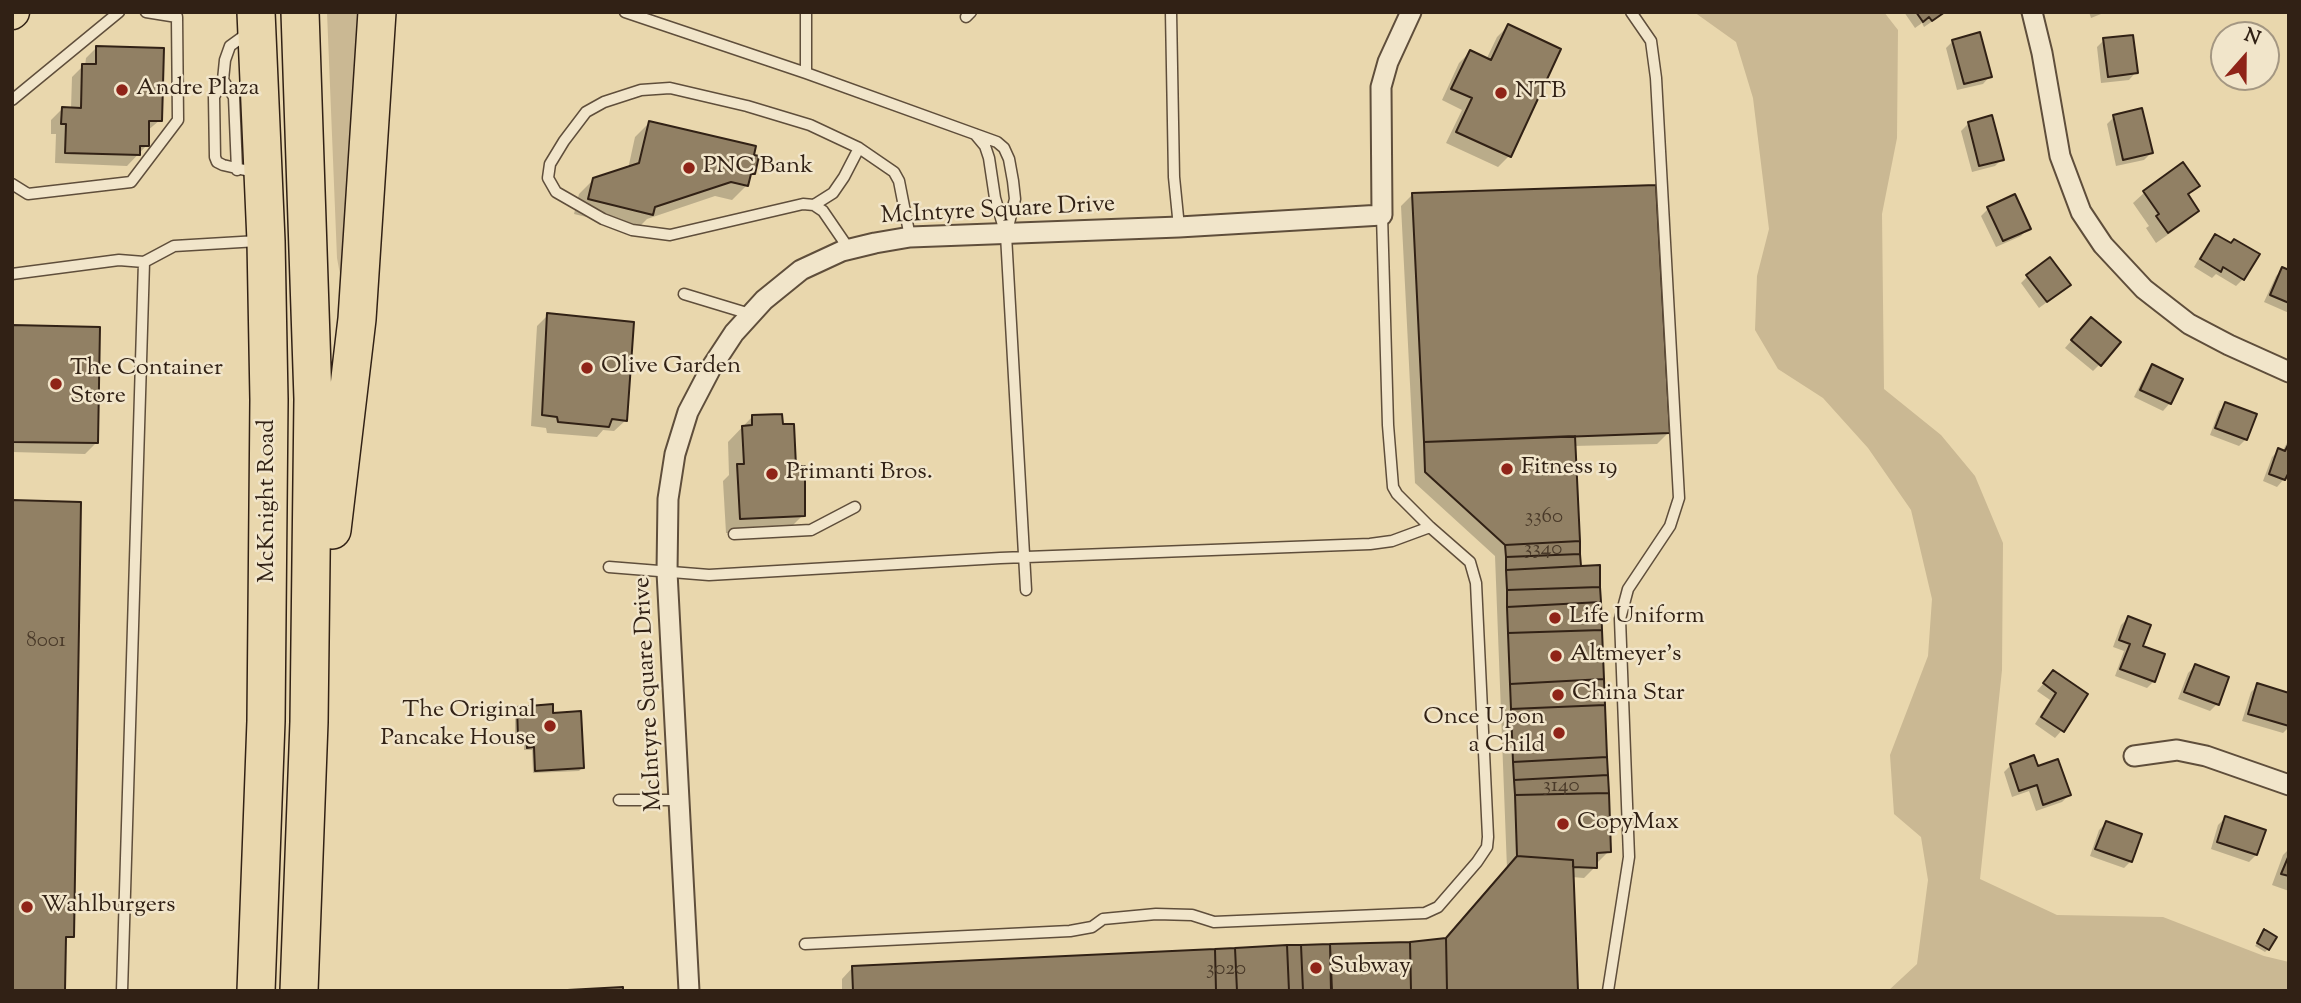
<!DOCTYPE html>
<html>
<head>
<meta charset="utf-8">
<style>
  body { margin:0 }
  #map { position:relative; width:2301px; height:1003px; overflow:hidden; background:#e9d7ad; font-family:"Sorts Mill Goudy",serif }
  canvas { display:block }
  .frame { position:absolute; inset:0; border:14px solid #312115; pointer-events:none }
  .north { position:absolute; left:2210px; top:21px; width:70px; height:70px; box-sizing:border-box; background:#f1e5ca; border:2px solid #a49782; border-radius:50%; rotate:21deg; font-size:19px; font-weight:700; line-height:28px; text-align:center; color:#312115 }
  .north::after { content:''; display:block; margin:auto; width:24px; height:32px; background:#8f2418; clip-path:polygon(50% 0,100% 100%,50% 72%,0 100%) }
</style>
</head>
<body>
<div id="map">
<canvas width="2301" height="1003"></canvas>
<div class="frame"></div>
<div class="north">N</div>
</div>
<script>
const ctx = document.querySelector('canvas').getContext('2d');
ctx.lineJoin = 'round';
function fill(path, color) { ctx.fillStyle = color; ctx.fill(path, 'evenodd'); }
const shape = rows => new Path2D(rows.map(r => 'M' + r).join(''));
function strokePath(path, color, width, dash) { ctx.strokeStyle = color; ctx.lineWidth = width; ctx.lineCap = dash ? 'butt' : 'round'; ctx.setLineDash(dash || []); ctx.stroke(path); }
function label(font, color, halo, rows, align = 'center') {
  ctx.font = font + ' "Sorts Mill Goudy",serif'; ctx.lineWidth = 5; ctx.setLineDash([]); ctx.textBaseline = 'middle'; ctx.strokeStyle = halo; ctx.fillStyle = color; for (const [text, x, y, turn = 0] of rows) {
    ctx.save(); ctx.translate(x, y); ctx.rotate((+turn || 0) * Math.PI / 180); ctx.textAlign = isNaN(turn) ? turn : align; if (halo) ctx.strokeText(text, 0, 0); ctx.fillText(text, 0, 0); ctx.restore();
  }
}
const green = shape([
  [327,12,362,12,342,285,337,258],
  [1694,12,1884,12,1898,30,1897,138,1882,214,1884,389,1941,435,1975,476,2003,543,2002,670,1980,879,2057,915,2163,917,2264,956,2289,962,2289,991,1888,991,1917,964,1928,880,1921,837,1894,814,1890,755,1928,656,1932,599,1911,510,1868,448,1823,398,1778,369,1755,330,1757,276,1769,229,1753,98,1736,42]
]);
const shadow = shape([
  [1904,12,1946,12,1924,27,1922,23,1915,28],
  [2089,12,2106,12,2091,18],
  [1508,26,1509,156,1498,167,1446,143,1462,110,1442,100,1459,63,1470,52,1486,60,1497,37],
  [2104,40,2136,72,2129,80,2101,83,2097,47],
  [1953,41,1990,76,1983,84,1957,90,1946,48],
  [97,47,160,120,147,131,147,145,127,166,55,163,56,134,51,134,51,120,62,109,71,109,72,77,83,66,85,66,86,58],
  [2114,117,2151,153,2144,160,2116,166,2107,124],
  [650,122,753,173,748,178,747,185,732,200,715,196,647,219,637,229,574,214,579,194,594,179,628,169,635,137],
  [1969,123,2002,159,1995,166,1972,172,1961,131],
  [2183,165,2198,185,2187,196,2197,211,2186,222,2156,243,2146,228,2149,226,2133,203,2144,193],
  [1412,195,1668,433,1657,444,1573,446,1579,568,1609,851,1598,862,1595,862,1595,867,1584,878,1572,877,1576,991,842,991,842,979,853,967,1410,943,1446,940,1507,869,1495,556,1415,483,1401,206],
  [1988,209,2028,228,2021,236,1996,247,1981,216],
  [2215,236,2243,279,2236,286,2216,274,2212,278,2194,267,2208,243],
  [2283,269,2289,272,2289,313,2264,302,2276,276],
  [2028,276,2062,291,2039,308,2021,283],
  [548,315,625,421,614,431,603,430,597,437,547,433,546,428,531,426,537,326],
  [2084,326,2100,364,2093,371,2065,348],
  [12,327,96,443,85,454,12,452],
  [2153,366,2181,380,2170,403,2163,411,2134,397,2146,373],
  [2226,404,2246,439,2239,446,2210,435,2219,411],
  [752,417,782,426,794,468,803,515,788,530,726,533,723,481,729,475,728,442],
  [2289,439,2289,469,2284,479,2277,487,2263,481,2272,457,2279,450,2282,452],
  [2128,618,2154,681,2147,688,2115,676,2124,651,2113,647,2121,625],
  [2195,666,2217,704,2210,711,2178,699,2188,673],
  [2053,672,2062,730,2055,738,2035,724,2050,700,2037,691],
  [2258,685,2289,695,2289,727,2283,733,2242,721,2251,692],
  [518,708,551,715,582,768,579,771,533,773,532,750,524,750,524,742,515,741,515,711],
  [2011,765,2037,768,2069,795,2062,802,2036,811,2029,791,2012,797,2004,772],
  [2225,818,2256,855,2249,862,2211,849,2218,825],
  [2106,823,2131,861,2124,868,2090,856,2099,830],
  [2289,849,2289,891,2272,885,2283,855],
  [2262,935,2268,949,2265,952,2255,946]
]);
const building = shape([
  [1916,12,1945,12,1932,21,1929,17,1923,22,1916,12],
  [1508,24,1561,49,1511,157,1456,132,1472,98,1451,89,1470,50,1491,60,1508,24],
  [1980,32,1992,77,1964,84,1952,40,1980,32],
  [2133,35,2138,73,2108,77,2103,38,2133,35],
  [96,46,164,48,162,121,149,121,149,146,140,146,140,155,65,153,66,124,61,124,62,107,81,108,82,64,96,64,96,46],
  [2142,108,2153,153,2123,160,2113,115,2142,108],
  [1992,115,2004,160,1979,166,1968,122,1992,115],
  [649,121,756,146,754,155,759,156,755,174,751,174,748,186,731,182,655,207,653,215,588,199,593,178,639,163,649,121],
  [2183,162,2200,186,2188,194,2199,211,2168,233,2156,216,2159,214,2143,191,2183,162],
  [1656,185,1670,433,1424,442,1412,193,1656,185],
  [2015,194,2031,229,2003,241,1987,207,2015,194],
  [2215,234,2231,243,2234,239,2260,254,2244,280,2223,267,2221,272,2200,259,2215,234],
  [2050,257,2071,285,2047,302,2026,275,2050,257],
  [2282,267,2289,270,2289,303,2270,295,2282,267],
  [547,313,634,322,627,421,612,419,609,427,558,422,557,417,542,415,547,313],
  [2091,317,2121,342,2101,366,2071,340,2091,317],
  [12,325,100,327,98,443,12,442,12,325],
  [2152,364,2183,379,2171,404,2140,390,2152,364],
  [2225,402,2257,414,2247,440,2215,428,2225,402],
  [782,414,783,424,794,424,796,466,805,466,805,516,740,519,737,464,744,464,742,426,752,425,752,415,782,414],
  [1575,436,1580,541,1505,545,1425,472,1424,442,1575,436],
  [2289,443,2289,472,2285,480,2269,474,2278,448,2285,451,2289,443],
  [12,500,81,502,74,937,66,937,65,991,12,991,12,500],
  [1580,541,1580,554,1506,557,1505,545,1580,541],
  [1580,554,1581,566,1506,570,1506,557,1580,554],
  [1600,565,1600,587,1507,590,1506,570,1600,565],
  [1600,587,1601,602,1507,607,1507,590,1600,587],
  [1601,602,1602,630,1508,633,1507,607,1601,602],
  [2128,616,2151,625,2143,646,2165,654,2155,682,2120,669,2130,644,2119,640,2128,616],
  [1602,630,1604,679,1510,684,1508,633,1602,630],
  [2195,664,2229,677,2219,705,2184,692,2195,664],
  [2053,670,2088,694,2064,732,2041,717,2056,693,2043,683,2053,670],
  [1604,679,1605,705,1511,709,1510,684,1604,679],
  [2257,683,2289,693,2289,726,2248,714,2257,683],
  [553,704,553,713,581,711,584,768,535,771,534,747,527,748,526,739,518,739,517,707,553,704],
  [1605,705,1607,757,1513,762,1511,709,1605,705],
  [2034,755,2038,766,2058,759,2071,795,2043,805,2037,785,2019,791,2010,764,2034,755],
  [1607,757,1608,775,1514,780,1513,762,1607,757],
  [1608,775,1609,793,1515,795,1514,780,1608,775],
  [1609,793,1611,852,1597,853,1597,868,1573,867,1573,860,1517,856,1515,795,1609,793],
  [2225,816,2266,830,2257,855,2217,842,2225,816],
  [2106,821,2142,834,2132,862,2095,849,2106,821],
  [2289,855,2289,876,2281,874,2289,855],
  [1517,856,1573,860,1578,991,1447,991,1446,938,1517,856],
  [2264,929,2277,937,2269,950,2257,943,2264,929],
  [1446,938,1447,991,1411,991,1410,942,1446,938],
  [1410,942,1411,991,1332,991,1330,944,1410,942],
  [1330,944,1331,991,1303,991,1301,945,1330,944],
  [1287,945,1301,945,1303,991,1289,991,1287,945],
  [1287,945,1289,991,1237,991,1235,948,1287,945],
  [1235,948,1237,991,1216,991,1215,949,1235,948],
  [1215,949,1216,991,853,991,852,966,1215,949],
  [623,987,623,991,549,991,623,987]
]);
const lane = shape([
  [625,12,806,73,997,142,1004,148,1009,159,1013,181,1015,199,1006,235],
  [1171,12,1174,177,1179,227],
  [966,17,971,12],
  [248,33,230,46,225,60,223,80,214,97,215,157,217,162,223,165,258,173],
  [806,73,806,12],
  [223,80,234,97,237,170],
  [12,100,119,12],
  [975,134,985,146,989,158,995,198,1006,235,1026,590],
  [12,184,28,194,131,182,178,120,177,17,146,12],
  [814,205,833,193,844,177,859,148],
  [849,249,823,211,814,205,803,204,670,235,632,230,603,219,556,192,548,178,550,164,564,141,586,112,604,102,641,90,670,88,747,106,810,125,859,148,894,172,899,181,910,237],
  [12,274,119,260,144,262,174,246,258,241],
  [684,294,750,314],
  [734,534,811,530,855,507],
  [609,567,709,575,1000,558,1370,544,1392,541,1430,527],
  [619,800,679,800],
  [805,944,1070,931,1092,927,1103,919,1156,914,1192,915,1214,922,1425,913,1438,907,1477,862,1487,847,1488,837,1476,583,1470,562,1430,527,1397,494,1393,487,1388,425,1382,215],
  [122,991,144,262],
  [1608,991,1629,857,1620,619,1628,589,1670,526,1679,498,1656,78,1651,41,1631,12]
]);
const street = shape([
  [2032,12,2042,53,2060,156,2081,212,2103,245,2144,289,2189,324,2229,345,2289,372],
  [2134,756,2177,750,2206,756,2289,785],
  [689,991,667,572,668,499,675,454,688,412,711,368,734,333,764,300,801,270,842,251,875,243,910,237,1179,227,1382,215,1381,87,1388,62,1411,12]
]);
const primary = shape([
  [12,13,13,12]
]);
const highway = shape([
  [332,530,357,319,377,12],
  [256,991,266,721,269,400,266,241,256,12],
  [299,991,309,722,313,399,300,12]
]);
const markers = [
  [122,90,7,"#8f2418"],
  [1501,93,7,"#8f2418"],
  [689,168,7,"#8f2418"],
  [587,368,7,"#8f2418"],
  [56,384,7,"#8f2418"],
  [1507,469,7,"#8f2418"],
  [772,474,7,"#8f2418"],
  [1555,618,7,"#8f2418"],
  [1556,656,7,"#8f2418"],
  [1558,695,7,"#8f2418"],
  [550,726,7,"#8f2418"],
  [1559,733,7,"#8f2418"],
  [1563,824,7,"#8f2418"],
  [27,907,7,"#8f2418"],
  [1316,968,7,"#8f2418"]
];
const numberNames = [
  ["3360",1544,518],
  ["3340",1543,550],
  ["8001",46,642],
  ["3140",1561,787],
  ["3020",1226,970]
];
const poiNames = [
  ["Andre Plaza",136,90],
  ["NTB",1515,93],
  ["PNC Bank",703,168],
  ["Olive Garden",601,368],
  ["The Container",70,370],
  ["Store",70,398],
  ["Fitness 19",1521,469],
  ["Primanti Bros.",786,474],
  ["Life Uniform",1569,618],
  ["Altmeyer's",1570,656],
  ["China Star",1572,695],
  ["The Original",536,712,"right"],
  ["Pancake House",536,740,"right"],
  ["Once Upon",1545,719,"right"],
  ["a Child",1545,747,"right"],
  ["CopyMax",1577,824],
  ["Wahlburgers",41,907],
  ["Subway",1330,968]
];
const streetNames = [
  ["McIntyre Square Drive",998,212,-3],
  ["McKnight Road",269,501,-90],
  ["McIntyre Square Drive",650,694,-93]
];
fill(green, '#cab893');
fill(shadow, '#0003');
fill(building, '#918064');
strokePath(building, '#312115', 2);
strokePath(lane, '#5f4e3b', 13);
strokePath(street, '#5f4e3b', 23);
strokePath(primary, '#312115', 35);
strokePath(highway, '#312115', 40);
strokePath(lane, '#f1e5ca', 10);
strokePath(street, '#f1e5ca', 19);
strokePath(primary, '#e9d7ad', 32);
strokePath(highway, '#e9d7ad', 37);
for (const [x, y, r, color] of markers) { const dot = new Path2D(); dot.arc(x, y, r, 0, 2 * Math.PI); ctx.fillStyle = color; ctx.fill(dot); strokePath(dot, '#f1e5ca', 2.5); }
label('21px', '#493929', null, numberNames);
label('24px', '#312115', '#f1e5ca', poiNames, 'left');
label('24px', '#312115', '#f1e5ca', streetNames);
</script>
</body>
</html>
